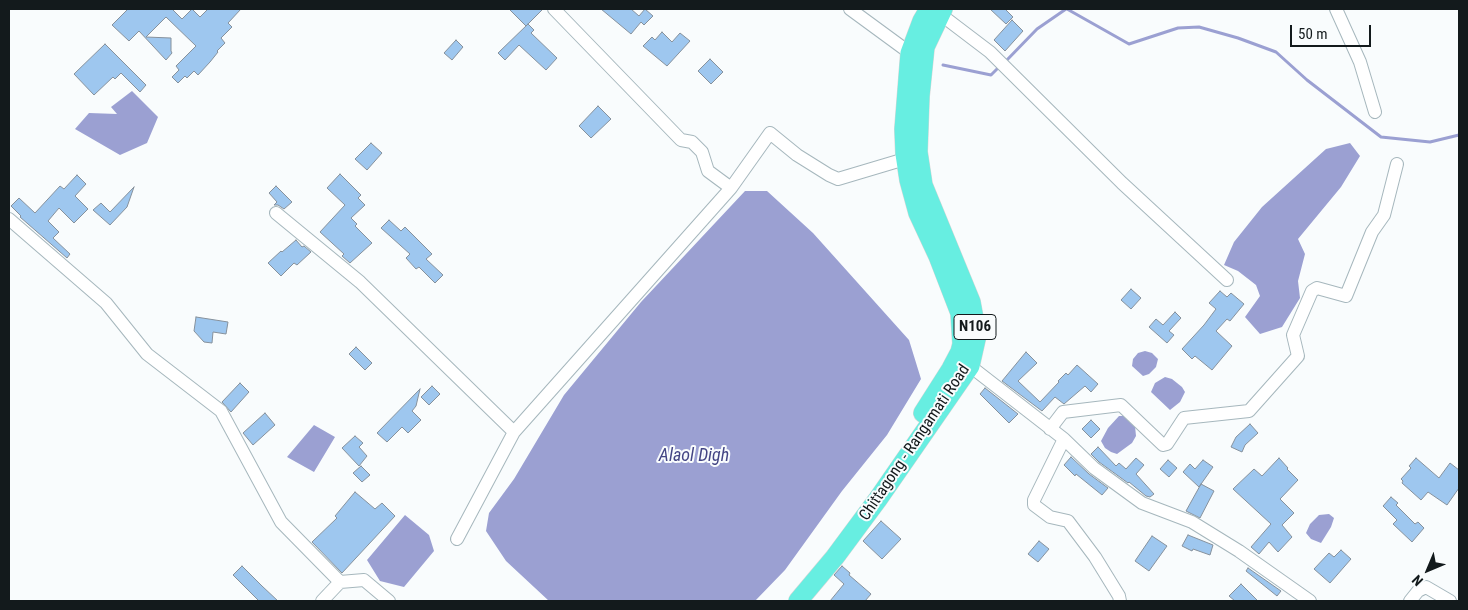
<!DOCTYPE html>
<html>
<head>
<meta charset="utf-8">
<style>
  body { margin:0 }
  #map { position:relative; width:1468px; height:610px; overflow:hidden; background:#f9fcfd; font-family:"Roboto Condensed",sans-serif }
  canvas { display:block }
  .frame { position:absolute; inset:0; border:10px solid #131a1c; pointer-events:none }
  .north { position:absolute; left:1403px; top:545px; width:50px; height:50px; -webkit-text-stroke:4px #f9fcfd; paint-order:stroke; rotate:225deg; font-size:14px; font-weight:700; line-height:20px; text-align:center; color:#131a1c }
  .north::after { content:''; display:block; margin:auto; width:18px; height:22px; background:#131a1c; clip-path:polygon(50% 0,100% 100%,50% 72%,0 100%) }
  .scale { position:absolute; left:1290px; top:25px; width:81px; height:22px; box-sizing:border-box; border:2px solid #131a1c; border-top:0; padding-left:6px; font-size:15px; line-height:18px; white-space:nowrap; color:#131a1c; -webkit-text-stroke:4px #f9fcfd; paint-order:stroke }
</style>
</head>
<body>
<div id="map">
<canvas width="1468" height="610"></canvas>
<div class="frame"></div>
<div class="north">N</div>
<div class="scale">50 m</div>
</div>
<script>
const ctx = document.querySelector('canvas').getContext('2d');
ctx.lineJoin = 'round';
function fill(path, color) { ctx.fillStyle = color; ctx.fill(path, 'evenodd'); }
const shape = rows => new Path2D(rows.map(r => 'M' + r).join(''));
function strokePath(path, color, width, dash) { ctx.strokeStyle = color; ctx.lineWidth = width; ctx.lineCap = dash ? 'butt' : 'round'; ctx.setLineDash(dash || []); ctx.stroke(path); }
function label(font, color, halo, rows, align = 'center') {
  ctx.font = font + ' "Roboto Condensed",sans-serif'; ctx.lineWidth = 4; ctx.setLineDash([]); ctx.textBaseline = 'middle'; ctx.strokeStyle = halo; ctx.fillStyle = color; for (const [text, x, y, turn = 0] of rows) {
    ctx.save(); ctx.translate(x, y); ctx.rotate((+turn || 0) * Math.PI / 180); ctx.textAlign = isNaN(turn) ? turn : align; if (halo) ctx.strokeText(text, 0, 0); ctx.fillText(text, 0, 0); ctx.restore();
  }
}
const water = shape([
  [132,91,158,117,147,143,120,155,75,129,89,113,117,114,111,107],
  [1350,143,1360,156,1341,187,1298,239,1305,254,1298,281,1300,298,1282,327,1260,334,1245,317,1260,296,1256,285,1238,271,1224,265,1234,242,1262,207,1326,149],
  [745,191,767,191,813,233,909,340,921,379,887,435,842,491,785,570,755,601,549,601,506,561,486,531,489,513,514,479,564,395,641,302],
  [1145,351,1152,353,1158,359,1156,367,1149,374,1143,376,1132,366,1133,359,1138,353],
  [1165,377,1172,379,1182,387,1185,392,1180,402,1170,410,1151,392,1155,383],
  [1119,416,1124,416,1135,426,1136,436,1132,443,1117,454,1111,452,1105,448,1101,441,1108,428],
  [314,425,335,437,314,472,287,457],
  [1329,514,1334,518,1331,527,1321,543,1311,539,1306,533,1310,524,1319,515],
  [405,515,429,535,434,551,404,587,380,581,367,560]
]);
const stream = shape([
  [1067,9,1129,44,1178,28,1199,27,1238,38,1276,52,1307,80,1381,137,1430,142,1459,135],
  [1005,62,1037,29,1066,9],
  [943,65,991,75,1000,66]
]);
const building = shape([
  [128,9,174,9,173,10,182,19,192,9,200,17,208,9,241,9,228,23,232,27,221,38,225,43,217,51,218,52,210,62,198,75,194,71,187,78,185,76,178,83,172,77,179,70,176,66,196,46,166,17,146,37,171,38,171,51,172,53,166,60,139,31,129,41,112,25,128,9],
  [509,9,543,9,526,26,509,9],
  [601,9,631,9,639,16,645,9,653,16,644,25,641,22,631,34,601,9],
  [990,9,1005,9,1013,17,1006,24,990,9],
  [1012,20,1023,31,1005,51,994,40,1012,20],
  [528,24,534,30,531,33,557,58,546,70,519,45,505,60,498,53,528,24],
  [662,32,672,42,680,33,690,41,667,66,643,46,652,37,655,40,662,32],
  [456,40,463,47,452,60,444,53,456,40],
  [105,44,146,85,140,92,121,73,115,79,113,77,94,95,74,74,105,44],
  [710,59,723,72,711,84,698,71,710,59],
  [598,106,611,119,591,138,579,126,598,106],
  [371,143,382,153,367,170,355,159,371,143],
  [340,174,361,195,358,198,365,205,351,218,357,224,355,226,372,243,350,263,342,256,344,254,320,232,345,205,327,188,340,174],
  [77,175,86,184,75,196,88,209,74,223,59,208,48,221,59,232,53,238,70,254,67,258,20,217,21,216,11,206,19,198,35,213,60,186,64,189,77,175],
  [276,186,292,202,284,209,278,205,274,205,277,202,269,193,276,186],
  [134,187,127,207,110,225,93,210,101,203,110,212,134,187],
  [389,220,401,231,405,227,432,254,426,259,443,275,435,283,419,267,416,269,406,258,410,254,381,228,389,220],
  [296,240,302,247,304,246,311,252,297,265,294,263,281,276,268,263,281,251,282,252,296,240],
  [1131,289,1141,298,1131,309,1121,300,1131,289],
  [1220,291,1227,297,1231,293,1244,304,1230,321,1227,319,1216,331,1232,346,1212,370,1195,356,1192,359,1182,349,1204,325,1216,309,1209,303,1220,291],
  [1175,312,1181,318,1169,331,1174,335,1167,343,1149,327,1156,319,1163,325,1175,312],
  [196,317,228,322,226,334,213,332,212,343,204,342,194,331,196,317],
  [356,347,372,363,365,370,349,354,356,347],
  [1026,352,1037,363,1018,381,1040,402,1059,382,1058,381,1066,373,1068,375,1077,365,1098,384,1091,392,1085,386,1064,404,1055,397,1042,411,1002,381,1026,352],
  [240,383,249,392,231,412,222,402,240,383],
  [432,386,440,394,429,405,421,397,432,386],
  [985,388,1018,414,1009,423,980,394,985,388],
  [420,389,416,406,412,411,421,420,408,433,402,427,387,442,377,433,420,389],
  [265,413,275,425,253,445,243,433,265,413],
  [1091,420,1100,429,1091,438,1082,429,1091,420],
  [1250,424,1258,433,1245,445,1242,452,1231,447,1236,437,1250,424],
  [355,436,363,443,359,447,367,456,359,466,342,448,355,436],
  [1098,447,1116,466,1119,463,1126,469,1136,458,1144,465,1136,474,1154,494,1150,497,1146,496,1129,482,1128,483,1099,462,1091,454,1098,447],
  [1071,457,1089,474,1108,488,1102,495,1076,474,1075,476,1064,465,1071,457],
  [1279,458,1288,468,1287,469,1298,480,1280,499,1294,513,1282,525,1292,537,1278,552,1269,542,1259,554,1251,547,1271,524,1233,489,1254,469,1262,476,1279,458],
  [1416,458,1439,478,1450,463,1459,470,1459,488,1447,505,1428,492,1421,500,1402,483,1403,481,1401,479,1411,468,1409,466,1416,458],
  [1168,460,1177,468,1169,477,1160,469,1168,460],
  [1203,460,1213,467,1199,487,1183,472,1190,464,1195,469,1203,460],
  [361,466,370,475,362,482,353,473,361,466],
  [1201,484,1214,491,1200,518,1186,511,1201,484],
  [355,492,375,509,382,503,395,516,342,573,312,542,337,518,335,516,355,492],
  [1391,497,1398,503,1396,505,1415,524,1418,522,1424,528,1412,542,1393,524,1397,520,1383,506,1391,497],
  [881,521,901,539,882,559,863,541,881,521],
  [1188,535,1213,545,1210,555,1193,549,1192,551,1182,546,1188,535],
  [1152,536,1167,546,1149,571,1135,561,1152,536],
  [1039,541,1049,549,1038,562,1028,554,1039,541],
  [1341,550,1351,559,1330,583,1314,569,1329,553,1334,557,1341,550],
  [242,566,262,586,278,601,259,601,233,575,242,566],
  [842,566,850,573,849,575,871,594,865,601,830,601,844,584,834,575,842,566],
  [1248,568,1281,591,1277,596,1246,571,1248,568],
  [1241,584,1258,601,1235,601,1229,596,1241,584]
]);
const minor = shape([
  [554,9,681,140,692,142,702,152,708,171,731,188,770,133,797,155,829,175,838,179,905,159],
  [850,9,910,53],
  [1336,9,1360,62,1375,112],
  [940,14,990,52,1122,183,1227,280],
  [276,213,360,282,514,432],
  [9,219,106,303,147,354,221,411,281,522,340,582,364,580,389,601],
  [970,366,1064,439,1034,500,1034,505,1050,517,1068,521,1095,557,1119,596,1120,601],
  [1050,429,1063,412,1121,405,1163,445,1167,444,1184,418,1249,411,1298,356,1293,335,1312,291,1317,288,1346,296,1372,232,1384,215,1397,164],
  [1064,439,1094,468,1142,503,1192,522,1239,551,1310,601],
  [457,539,514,432,731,188],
  [322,601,340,582],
  [1410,601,1418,591,1426,587,1450,601]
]);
const highway = shape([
  [923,413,951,369,960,352,962,344,960,313,938,256,918,213,909,180,905,154,904,129,910,53,922,21,929,9],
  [798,601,835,557,878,499,970,366,977,335,971,302,923,185,918,152,920,96,925,47,943,9]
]);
const shields = [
  [975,327,42]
];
const shieldNames = [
  ["N106",975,327]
];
const streetNames = [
  ["Chittagong - Rangamati Road",915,443,-56]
];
const waterNames = [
  ["Alaol Digh",694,456]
];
fill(water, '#9ba0d2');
strokePath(stream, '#9ba0d2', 3);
fill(building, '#9ec7ef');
strokePath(building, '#86919c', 1);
strokePath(minor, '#a6b7bd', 14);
strokePath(highway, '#d5d6d6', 20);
strokePath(minor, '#fff', 12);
strokePath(highway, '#67eee1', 19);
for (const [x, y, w] of shields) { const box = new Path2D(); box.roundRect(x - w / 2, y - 12.5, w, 25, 4); ctx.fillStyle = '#f9fcfd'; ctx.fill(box); strokePath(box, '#131a1c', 1); }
label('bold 15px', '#131a1c', null, shieldNames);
label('16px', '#131a1c', '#f9fcfd', streetNames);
label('italic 18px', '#434584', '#f9fcfd', waterNames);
</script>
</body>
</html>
